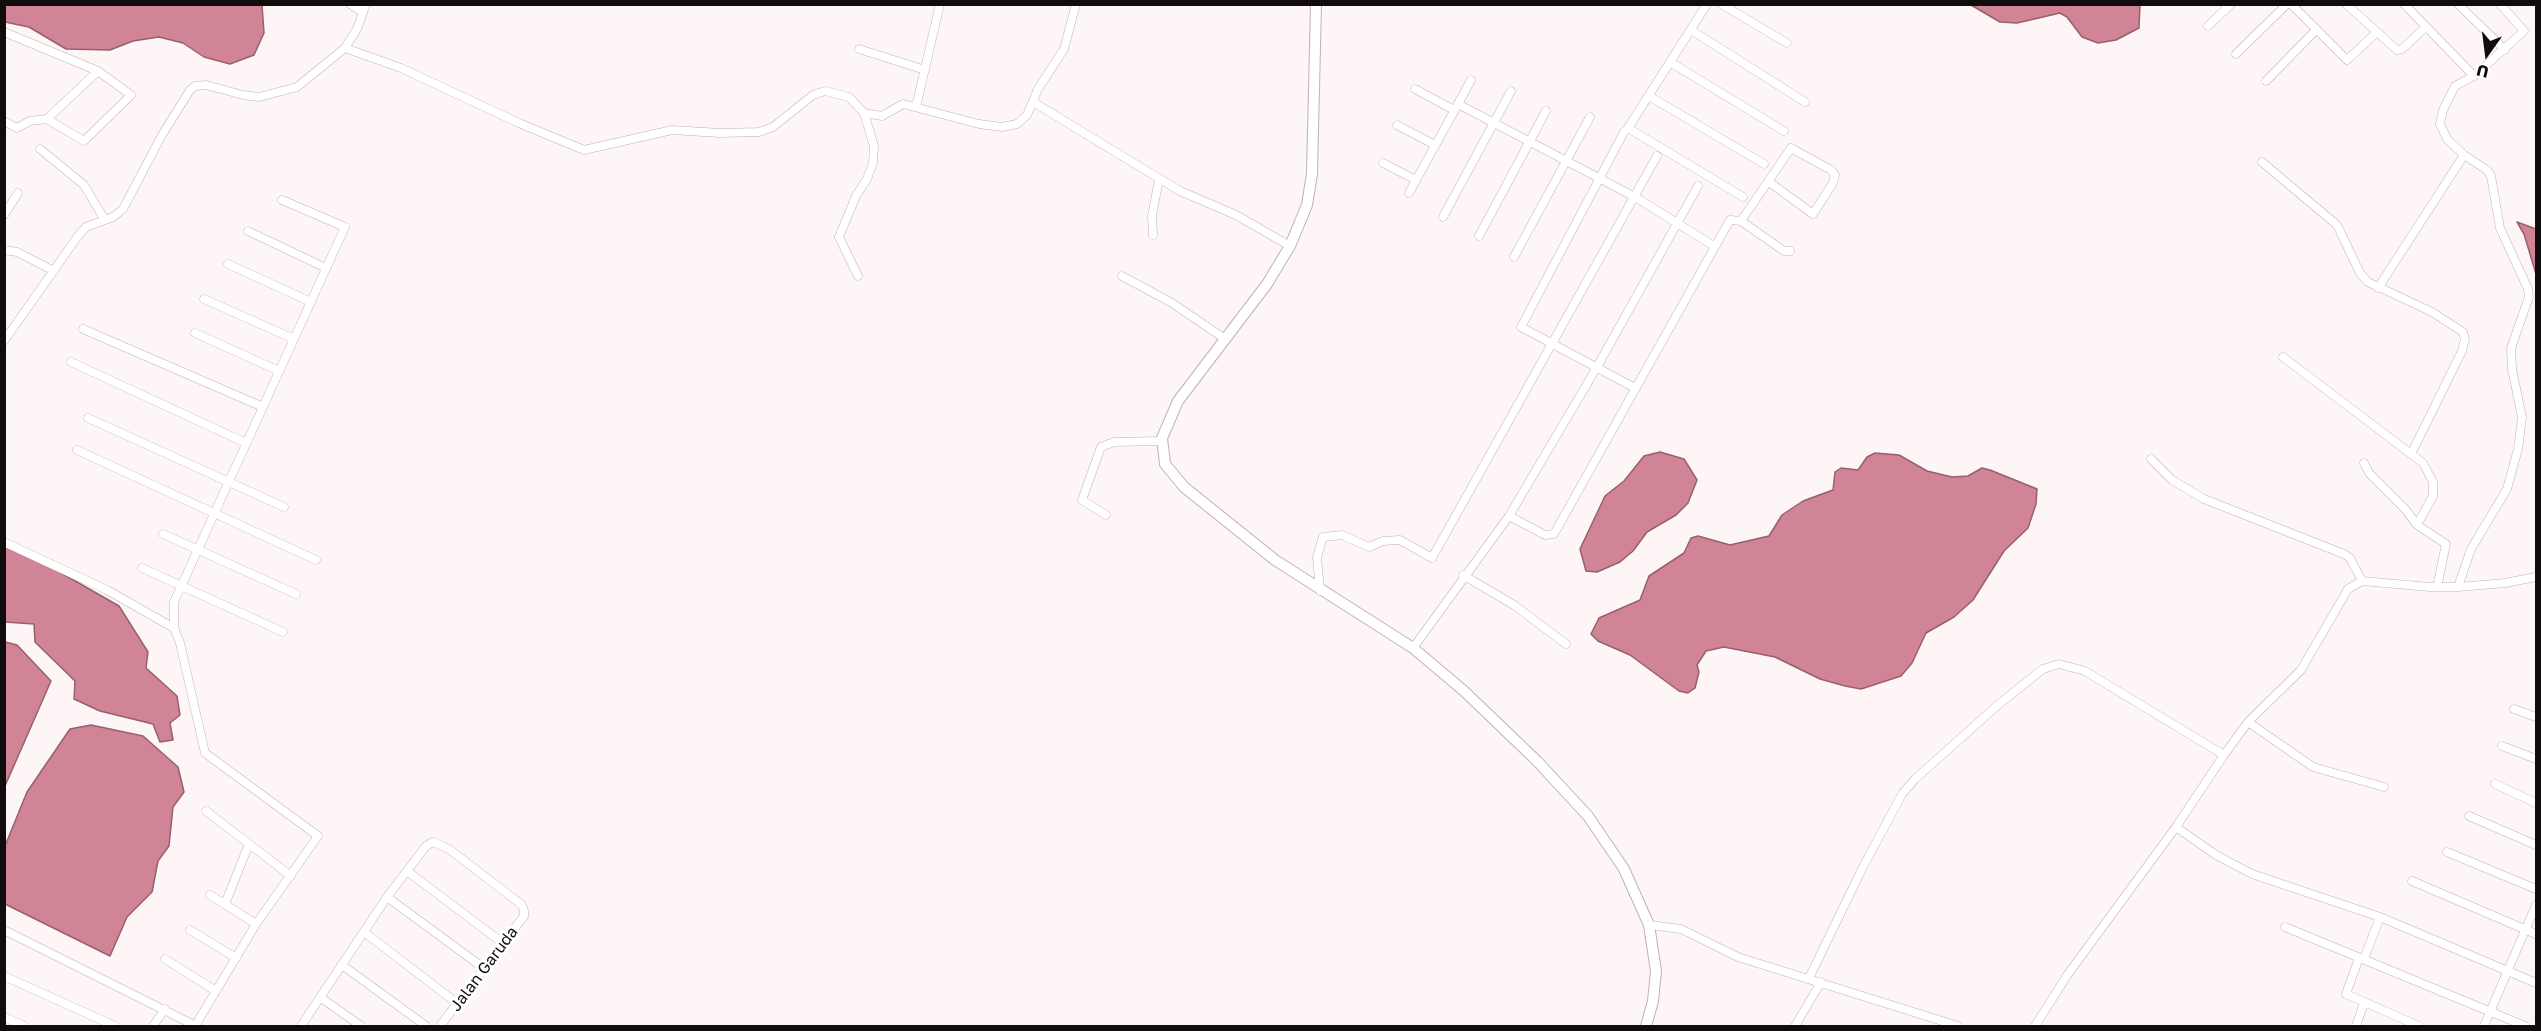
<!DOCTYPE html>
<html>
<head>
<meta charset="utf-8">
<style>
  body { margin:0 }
  #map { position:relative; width:2541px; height:1031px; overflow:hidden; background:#fef5f7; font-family:"Golos Text",sans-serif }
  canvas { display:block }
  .frame { position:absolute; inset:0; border:6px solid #100b0c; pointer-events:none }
  .north { position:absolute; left:2457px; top:24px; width:60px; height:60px; -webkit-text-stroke:4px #fff; paint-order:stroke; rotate:194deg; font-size:16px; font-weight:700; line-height:24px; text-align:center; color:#100b0c }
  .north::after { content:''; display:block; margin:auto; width:21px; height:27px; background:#100b0c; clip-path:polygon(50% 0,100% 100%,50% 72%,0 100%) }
</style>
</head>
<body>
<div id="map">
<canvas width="2541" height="1031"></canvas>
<div class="frame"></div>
<div class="north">U</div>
</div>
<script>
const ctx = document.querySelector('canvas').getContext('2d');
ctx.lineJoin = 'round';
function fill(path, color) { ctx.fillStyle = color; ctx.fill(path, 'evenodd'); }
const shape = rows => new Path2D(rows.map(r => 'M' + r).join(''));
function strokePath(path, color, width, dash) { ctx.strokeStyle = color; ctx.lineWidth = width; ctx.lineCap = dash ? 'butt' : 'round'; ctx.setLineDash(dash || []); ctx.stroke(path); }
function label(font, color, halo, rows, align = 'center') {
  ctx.font = font + ' "Golos Text",sans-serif'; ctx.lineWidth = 6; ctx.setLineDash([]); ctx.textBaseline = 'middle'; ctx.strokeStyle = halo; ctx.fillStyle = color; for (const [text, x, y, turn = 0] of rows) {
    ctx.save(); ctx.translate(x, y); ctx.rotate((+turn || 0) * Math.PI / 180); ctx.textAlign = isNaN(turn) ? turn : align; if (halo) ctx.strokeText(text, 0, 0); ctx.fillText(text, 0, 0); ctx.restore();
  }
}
const water = shape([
  [2140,4,2139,28,2116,40,2098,43,2082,37,2067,17,2060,13,2017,23,2000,22,1971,5,2140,4],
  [4,5,262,5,264,33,254,55,230,64,204,57,183,43,159,37,133,41,110,50,66,49,29,27,5,22,4,5],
  [2517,222,2536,229,2536,274,2524,234,2517,222],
  [1660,452,1684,459,1697,480,1688,503,1676,515,1647,532,1633,551,1620,562,1597,572,1586,571,1580,549,1605,496,1624,481,1644,456,1660,452],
  [1875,453,1899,455,1927,471,1952,477,1968,476,1982,468,1990,470,2037,489,2036,504,2028,528,2004,551,1973,600,1954,617,1926,633,1912,663,1901,676,1861,689,1845,686,1820,679,1775,657,1724,647,1706,651,1697,665,1699,672,1695,688,1688,693,1679,691,1630,655,1598,641,1591,634,1599,618,1640,600,1649,576,1684,553,1691,538,1698,536,1730,545,1769,536,1782,515,1803,501,1833,490,1835,472,1841,468,1858,470,1867,457,1875,453],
  [4,546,49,566,119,606,148,652,146,668,177,696,180,715,170,723,173,740,160,742,153,724,100,711,74,699,75,681,35,642,34,624,5,622,4,546],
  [5,642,17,645,51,681,5,786,5,642],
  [91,725,143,736,178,767,184,792,173,807,169,846,158,861,152,892,127,917,110,956,5,904,5,846,27,792,70,729,91,725]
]);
const street = shape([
  [350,4,362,12],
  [1707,4,1628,128,1743,197],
  [1721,4,1787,43],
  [2291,4,2347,60,2376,33],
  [2346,4,2397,50,2402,49,2426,27],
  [2404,4,2474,76,2524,31,2500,4],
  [2458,4,2505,50],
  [2208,26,2231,4],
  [1691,30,1805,102],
  [4,32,98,71,131,95,84,141,47,119,30,121,17,128,4,121],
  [345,48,401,68,519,123,584,150,672,130,720,133,759,132,773,127,813,95,825,91,849,97,864,113,874,146,873,163,867,179,856,196,839,237,858,276],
  [859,49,925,70],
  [2236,54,2287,4],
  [1670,62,1784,131],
  [1471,80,1458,104,1635,197,1714,246],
  [2266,81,2316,30],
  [1415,89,1454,110],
  [1649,96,1764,164],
  [1033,102,1180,191,1236,215,1290,246],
  [916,107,940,4],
  [864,113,882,116,903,104,979,124,1002,127,1017,124,1027,115,1038,89,1064,49,1076,4],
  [47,119,98,71],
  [1397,125,1435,145],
  [1624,132,1521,327,1635,388],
  [40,149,84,185,105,220],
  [2262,162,2337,225,2360,273,2368,282,2432,312,2463,332,2465,339,2462,351,2411,454],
  [1383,163,1416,180],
  [1409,193,1458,104],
  [4,215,18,193],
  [1443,217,1511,91],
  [1741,221,1791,148,1831,170,1835,175,1833,183,1813,214,1769,182],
  [248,231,326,268],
  [1153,235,1152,216,1159,179],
  [1479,236,1546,111],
  [4,250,17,252,54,271],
  [1514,257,1590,117],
  [228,264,311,302],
  [1122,276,1172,303,1225,339],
  [2378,288,2464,155],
  [204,299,294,339],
  [83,329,263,407],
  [195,333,279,371],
  [4,341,78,236,86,227,113,217,123,209,162,135,190,90,195,86,206,85,243,95,259,97,297,87,345,48,357,29,366,4],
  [2283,357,2423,463,2433,482,2433,496,2417,525],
  [71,362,246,443],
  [88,418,284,507],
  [77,450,316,560],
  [2151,459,2172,480,2204,499,2344,554,2350,558,2362,581],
  [2364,463,2369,473,2406,510,2417,525,2446,544,2437,587],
  [1106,515,1082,500,1101,447,1114,442,1162,441],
  [1509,516,1545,535,1554,534,1730,220,1741,221,1784,251,1790,251],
  [163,534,296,594],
  [4,542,107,590,174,628,180,643,205,753,318,836,256,924,195,1026],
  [142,568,283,632],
  [1463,575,1514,605,1566,644],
  [2458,587,2471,549,2507,489,2518,449,2522,417,2512,369,2511,348,2529,297,2528,289,2500,228,2491,176,2487,170,2464,155,2447,139,2440,124,2443,110,2455,86,2474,76],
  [1320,591,1317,557,1323,537,1342,535,1369,547,1383,541,1400,540,1432,558,1657,156],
  [174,628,174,602,345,227,282,200],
  [1413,648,1509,516,1597,367,1698,186],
  [2514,709,2536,717],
  [2248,722,2313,767,2384,787],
  [2502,746,2536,759],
  [2495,784,2536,803],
  [206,811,291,876],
  [2469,816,2536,845],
  [2176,827,2216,855,2252,874,2380,917,2536,983],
  [2447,852,2536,889],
  [407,871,504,944],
  [2412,881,2536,934],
  [210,895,256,924],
  [387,897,485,969],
  [225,904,249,844],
  [1649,925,1681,929,1738,957,1958,1026],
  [2285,927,2525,1026],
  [4,930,196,1026],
  [190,930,236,958],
  [364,932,458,1004],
  [2359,958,2346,994,2419,1026],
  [165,959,216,991],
  [2364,959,2380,917],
  [342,965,426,1026],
  [4,976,115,1026],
  [1809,978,1863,867,1902,794,1915,779,1999,704,2043,669,2059,664,2085,671,2224,755],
  [320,997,361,1026],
  [4,1017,24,1026],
  [153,1026,165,1009],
  [301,1026,387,897,426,846,433,842,449,849,522,905,524,911,524,916,440,1026],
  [1795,1026,1821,982],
  [2035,1026,2068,974,2176,827,2224,755,2248,722,2301,670,2348,589,2362,581,2430,587,2458,587,2505,583,2536,577],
  [2356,1026,2364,1003],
  [2484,1026,2536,905]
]);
const secondary = shape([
  [1316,4,1312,174,1307,205,1290,246,1267,284,1178,401,1162,438,1165,464,1184,487,1275,560,1413,648,1464,691,1537,761,1588,816,1624,869,1649,925,1656,971,1653,1001,1646,1026]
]);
const streetNames = [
  ["Jalan Garuda",484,969,-53]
];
fill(water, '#d08495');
strokePath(water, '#96606c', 1.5);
strokePath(street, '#c0b2b4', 9);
strokePath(secondary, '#c0b2b4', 12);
strokePath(street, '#fff', 8);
strokePath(secondary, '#fff', 10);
label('16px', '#100b0c', '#fff', streetNames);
</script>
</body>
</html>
